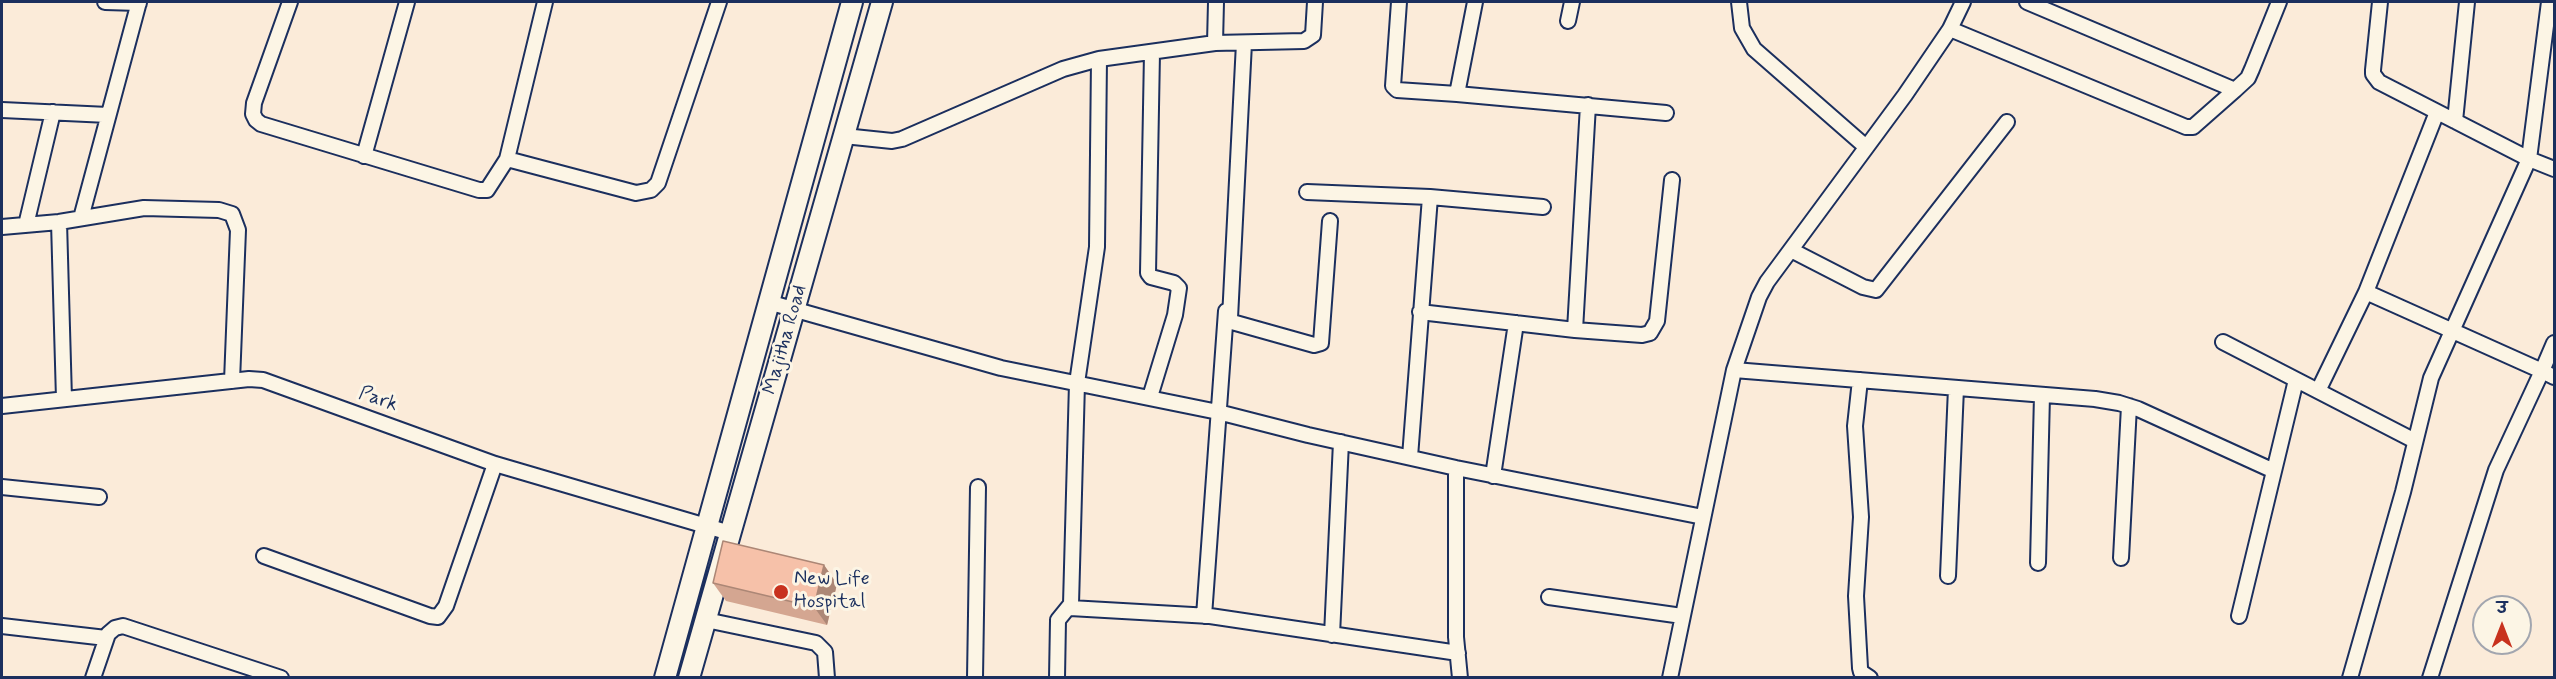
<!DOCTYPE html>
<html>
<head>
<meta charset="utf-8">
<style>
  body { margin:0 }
  #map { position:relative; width:2556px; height:679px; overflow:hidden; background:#fbebd9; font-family:Mynerve,"Playpen Sans Deva",sans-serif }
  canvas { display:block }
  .frame { position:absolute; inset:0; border:3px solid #1b2f5e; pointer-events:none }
  .north { position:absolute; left:2472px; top:595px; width:60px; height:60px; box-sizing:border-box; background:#fcf5e5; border:2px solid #a2a6af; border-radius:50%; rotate:0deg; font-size:16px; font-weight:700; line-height:24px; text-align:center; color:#1b2f5e }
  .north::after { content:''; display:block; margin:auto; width:21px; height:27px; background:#c8321e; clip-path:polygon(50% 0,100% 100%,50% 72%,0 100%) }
</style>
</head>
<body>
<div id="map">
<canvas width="2556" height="679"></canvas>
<div class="frame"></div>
<div class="north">उ</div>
</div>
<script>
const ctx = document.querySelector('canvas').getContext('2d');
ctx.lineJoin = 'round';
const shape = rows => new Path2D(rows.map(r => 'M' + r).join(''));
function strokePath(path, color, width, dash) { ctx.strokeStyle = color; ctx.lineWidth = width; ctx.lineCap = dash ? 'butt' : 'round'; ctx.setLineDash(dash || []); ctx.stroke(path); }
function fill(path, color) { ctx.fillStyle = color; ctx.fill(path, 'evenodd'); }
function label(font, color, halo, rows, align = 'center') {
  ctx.font = font + ' Mynerve,sans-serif'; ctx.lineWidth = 6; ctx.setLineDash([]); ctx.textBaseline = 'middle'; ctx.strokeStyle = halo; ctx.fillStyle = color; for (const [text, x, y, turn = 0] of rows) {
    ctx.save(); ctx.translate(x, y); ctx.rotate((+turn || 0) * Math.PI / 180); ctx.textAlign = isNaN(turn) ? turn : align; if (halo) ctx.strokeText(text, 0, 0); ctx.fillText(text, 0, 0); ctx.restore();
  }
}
const minor = shape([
  [105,2,139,3],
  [290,2,254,103,253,114,256,120,261,124,479,190,487,190,507,159,545,2],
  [1399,2,1393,86,1397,90,1457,94],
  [1475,2,1457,94,1666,113],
  [1739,2,1742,28,1754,49,1866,147],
  [2380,2,2373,70,2373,74,2379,82,2529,159,2554,169],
  [1568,21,1572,2],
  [1950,29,2186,127,2193,127,2235,90,2027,2],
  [1215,43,1216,2],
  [1244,43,1230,318,1232,322,1314,345,1321,343,1330,221],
  [1099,59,1215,43,1304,41,1313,35,1315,2],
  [2235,90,2248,78,2252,69,2279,2],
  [2,110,108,115],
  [2455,121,2467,2],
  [844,136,892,141,902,139,1063,69,1099,59,1097,247,1077,383,1071,604,1058,620,1057,678],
  [364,156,407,2],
  [507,159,636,193,651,190,658,183,719,2],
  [1307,192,1430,197,1410,457],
  [1430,197,1543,207],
  [81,218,139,2],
  [59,222,64,399],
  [26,225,53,112],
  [2,227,59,222,144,208,219,210,232,214,238,230,232,381],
  [1791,250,1863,287,1876,290,2007,122],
  [2366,292,2542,371,2496,470,2430,678],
  [768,302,1001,368,1218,412,1308,435,1456,468,1703,517],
  [1420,312,1575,330,1642,335,1650,333,1657,321,1672,180],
  [1575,330,1588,105],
  [2223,342,2415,441],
  [2554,343,2542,371,2554,377],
  [1734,370,2095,399,2119,403,2138,409,2274,471],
  [1860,380,1855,426,1861,517,1856,596,1860,668,1861,672,1870,678],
  [2318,391,2366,292,2437,112],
  [1150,397,1175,315,1179,288,1174,283,1151,277,1148,273,1152,53],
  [2,406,249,379,263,380,495,464,730,533],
  [1456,468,1456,637,1460,678],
  [1493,476,1516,323],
  [2,487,99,497],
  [264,556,430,616,438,617,446,606,495,464],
  [2121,558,2129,406],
  [2038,563,2042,395],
  [1948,576,1956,388],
  [1549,597,1682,616],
  [1070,608,1210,616,1458,653],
  [1204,616,1226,311],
  [2239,616,2296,380],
  [706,620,816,643,825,652,827,678],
  [2,626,106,638],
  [1332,635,1341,442],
  [93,678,108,634,115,628,123,626,281,678],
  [975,678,978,487],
  [1670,678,1734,370,1759,297,1767,282,1905,95,1950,29,1963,2],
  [2350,678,2403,492,2431,378,2529,159,2549,2]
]);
const secondary = shape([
  [665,678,852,2],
  [689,678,882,2]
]);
const wall = shape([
  [824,565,837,584,827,625,726,601,713,583]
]);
const shadedWall = shape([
  [824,565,837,584,827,625,814,607]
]);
const building = shape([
  [723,541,824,565,814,607,713,583,723,541]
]);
const markers = [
  [781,592,8,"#c8321e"]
];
const streetNames = [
  ["Majitha Road",786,340,-74],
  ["Park",378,400,20]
];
const poiNames = [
  ["New Life",794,580],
  ["Hospital",794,603]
];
strokePath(minor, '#1b2f5e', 18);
strokePath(secondary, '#1b2f5e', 24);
strokePath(minor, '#fcf5e5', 14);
strokePath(secondary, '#fcf5e5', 20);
fill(wall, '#d4a691');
fill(shadedWall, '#ac8776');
fill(building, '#f6c1a9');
strokePath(building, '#ac8776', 1.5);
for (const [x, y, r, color] of markers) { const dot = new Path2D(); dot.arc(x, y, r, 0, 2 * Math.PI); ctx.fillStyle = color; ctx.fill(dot); strokePath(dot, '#fcf5e5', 2); }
label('20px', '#1b2f5e', '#fcf5e5', streetNames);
label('20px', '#1b2f5e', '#fcf5e5', poiNames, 'left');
</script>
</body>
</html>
